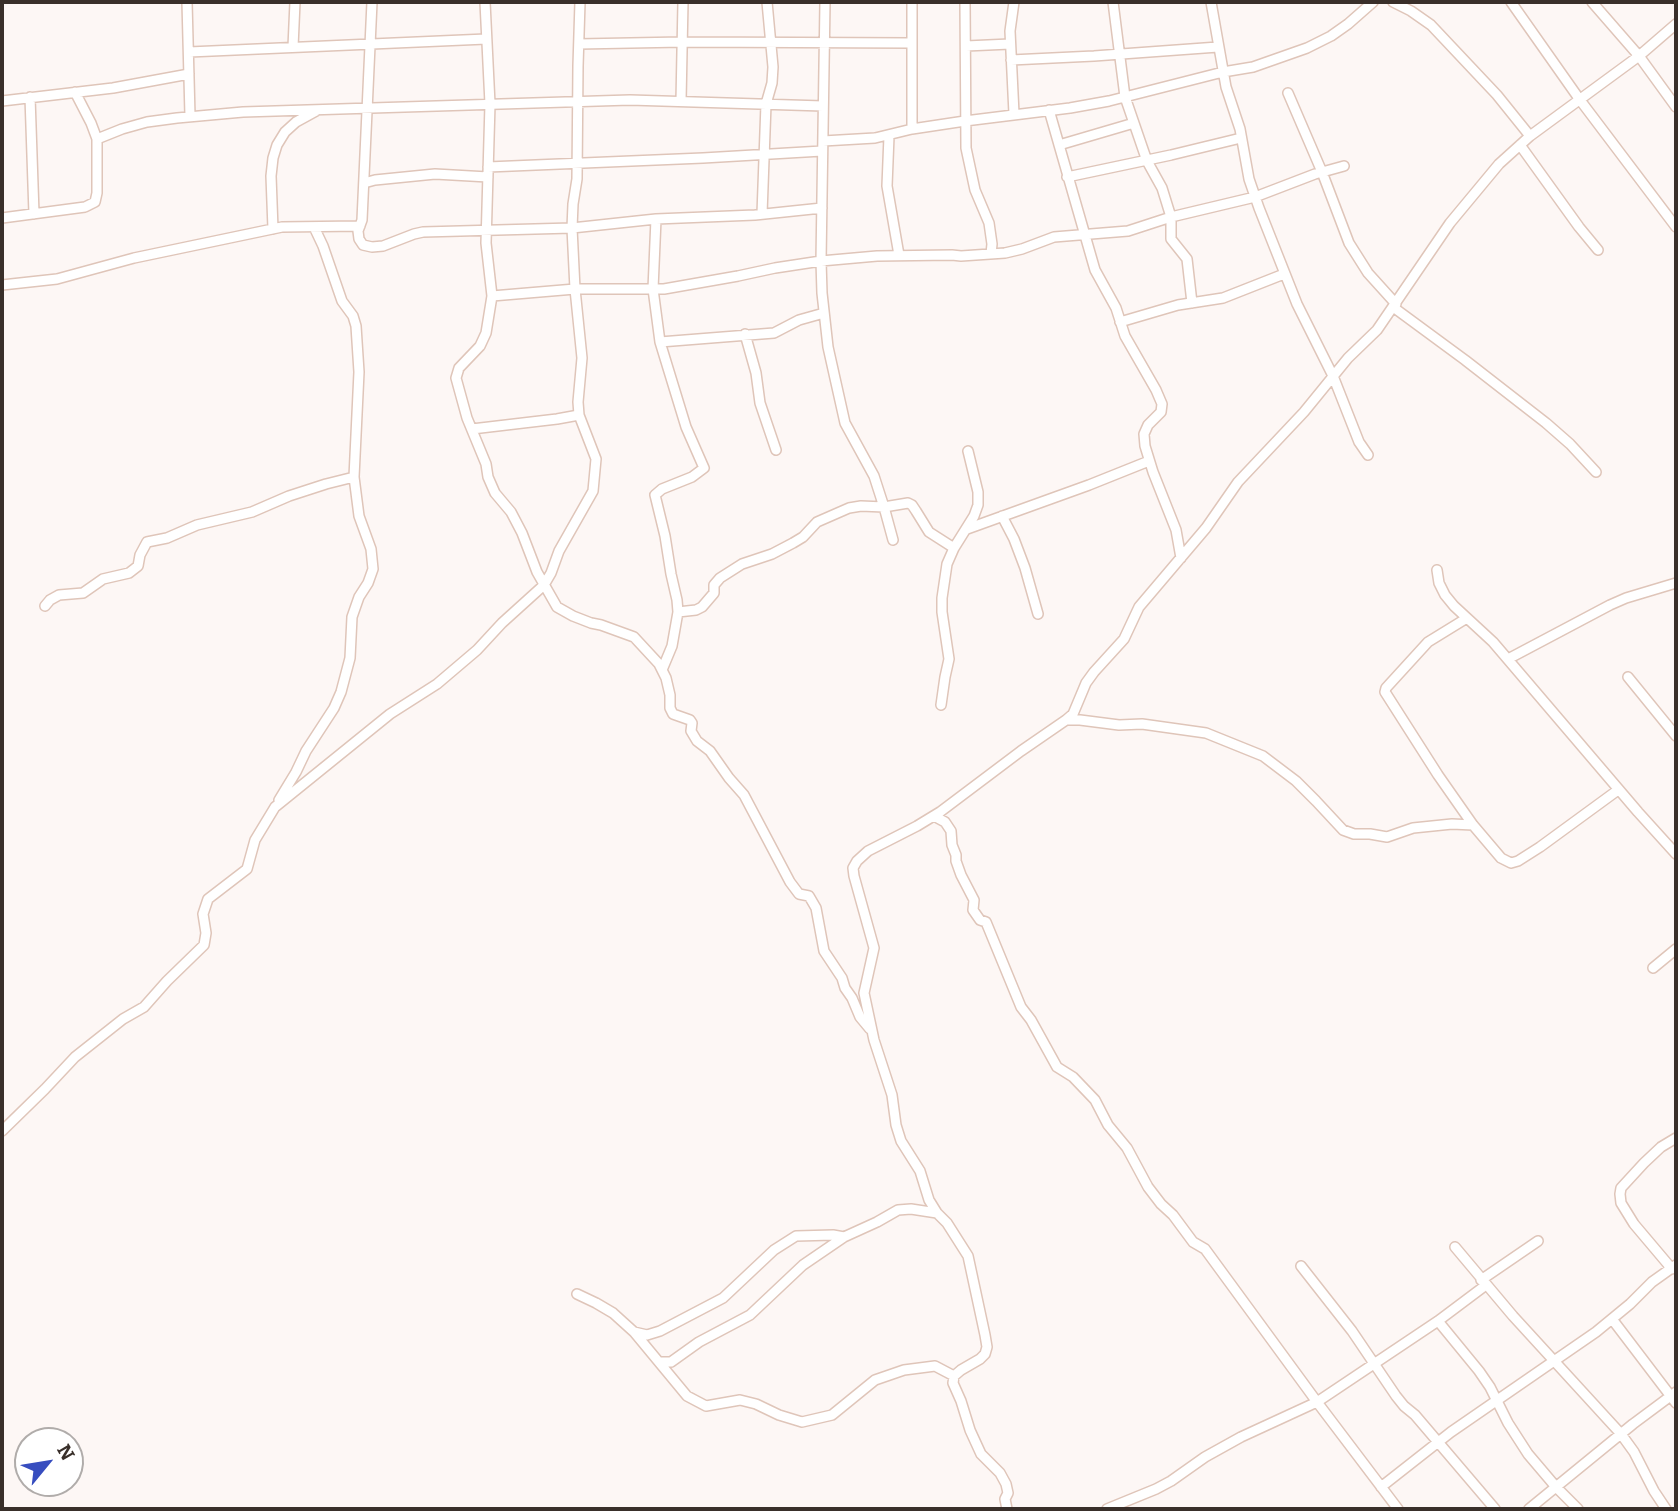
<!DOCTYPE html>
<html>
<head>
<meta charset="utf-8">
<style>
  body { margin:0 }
  #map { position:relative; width:1678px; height:1511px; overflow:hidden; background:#fdf7f5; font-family:Bitter,serif }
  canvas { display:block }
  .frame { position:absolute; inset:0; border:4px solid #392f2a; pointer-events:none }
  .north { position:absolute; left:14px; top:1427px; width:70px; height:70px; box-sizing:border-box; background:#fff; border:2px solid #b0acaa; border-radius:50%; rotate:60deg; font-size:19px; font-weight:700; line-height:28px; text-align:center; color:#392f2a }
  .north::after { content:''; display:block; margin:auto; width:24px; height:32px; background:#374dbf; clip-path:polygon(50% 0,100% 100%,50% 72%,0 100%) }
</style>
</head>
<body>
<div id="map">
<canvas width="1678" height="1511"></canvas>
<div class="frame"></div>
<div class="north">N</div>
</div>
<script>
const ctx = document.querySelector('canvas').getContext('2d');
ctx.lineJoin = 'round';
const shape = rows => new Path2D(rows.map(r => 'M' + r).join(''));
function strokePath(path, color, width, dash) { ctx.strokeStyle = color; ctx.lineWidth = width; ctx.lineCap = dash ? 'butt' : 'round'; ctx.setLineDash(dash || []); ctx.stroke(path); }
const minor = shape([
  [187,2,190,116],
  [372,2,362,220,358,231,359,239,363,245,372,247,383,246,414,234,423,232,572,228,656,219,755,215,822,208],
  [485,2,490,104,486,243,492,296,486,333,480,346,459,368,456,378,467,418,486,464,488,477,495,493,511,512,522,533,537,572,557,607,573,616,591,623,601,625,634,637,659,664,666,678,670,695,670,708,673,714,690,720,692,723,691,731,697,741,710,751,729,778,744,795,790,882,799,894,809,896,816,908,824,951,842,978,845,988,852,998,860,1017,870,1029],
  [825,2,821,261,822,293,828,347,845,423,874,476,884,507,893,540],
  [965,2,966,148,975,190,989,223,992,244,991,254],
  [1014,2,1010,31,1014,114],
  [1113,2,1125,97,1147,161,1162,188,1171,217,1171,239,1187,259,1192,303],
  [1211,2,1226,87,1240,129,1249,179,1259,208,1297,304,1333,376,1359,442,1368,455],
  [1393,2,1411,11,1431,25,1497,95,1530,136],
  [1511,2,1580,100,1676,227],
  [1592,2,1639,56,1676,24],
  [579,44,682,42,911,43],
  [966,46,1010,44],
  [293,47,295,2],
  [189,52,486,39],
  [1011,60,1094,56,1218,47],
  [1288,93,1322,172,1349,243,1368,273,1396,304],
  [30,97,34,214],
  [2,101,113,88,189,74],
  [681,101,683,2],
  [1049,110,1095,270,1116,308,1125,336,1156,390,1162,404,1161,412,1148,425,1144,434,1145,446,1153,472,1176,530,1181,558],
  [912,129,912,2],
  [889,136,887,186,899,255],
  [97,139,122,129,147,122,177,118,243,112,630,100,823,106],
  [823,141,875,138,912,129,965,121,1070,108,1109,101,1223,72,1253,67,1307,48,1331,36,1348,24,1373,2],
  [1059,145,1134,123],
  [1520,145,1579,227,1598,250],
  [488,167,703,158,822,151],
  [1067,177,1171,155,1241,138],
  [364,183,375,180,435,174,488,177],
  [762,214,766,104,772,83,773,67,767,2],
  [2,218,85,207,95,202,97,193,97,139,91,123,75,92],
  [656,219,653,289,660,342,686,427,704,468,692,477,662,489,655,495,665,536,671,574,677,600,678,612,672,646,662,670],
  [273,229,271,176,273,158,277,145,285,132,296,122,316,111],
  [2,285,57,279,134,258,282,227,360,226],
  [492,296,575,289,664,289,738,276,775,268,821,261,877,256,952,255,961,256,1005,253,1022,249,1054,237,1128,231,1171,217,1255,197,1315,174,1344,166],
  [1393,307,1465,360,1546,423,1570,444,1596,472],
  [1120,322,1178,305,1223,298,1284,274],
  [745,334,756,373,760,403,776,450],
  [660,342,774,333,799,320,824,313],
  [472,429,557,419,579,415],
  [1002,516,1014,539,1025,568,1038,614],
  [967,529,1089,485,1149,461],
  [1437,570,1439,583,1445,595,1454,606,1493,642,1638,812,1676,854],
  [45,606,50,600,59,595,83,593,103,579,129,573,138,566,140,555,147,542,167,538,197,525,252,512,289,496,326,484,354,477],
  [678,612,696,610,702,607,714,593,714,585,720,578,742,564,772,554,793,543,803,537,817,522,849,508,861,506,884,507,908,503,912,505,916,511,929,532,954,548],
  [1467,618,1428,642,1386,688,1385,692,1438,775,1473,825,1501,858,1511,863,1518,861,1540,847,1618,790],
  [1508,659,1610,605,1626,598,1676,583],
  [1628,677,1676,736],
  [941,705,945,677,949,659,942,612,942,598,947,564,954,548,974,516,978,505,978,492,968,451],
  [1066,720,1073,714,1086,683,1094,672,1124,639,1139,607,1206,528,1238,482,1304,412,1348,358,1377,330,1450,223,1499,164,1530,136,1639,56,1676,107],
  [279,800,296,772,306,751,334,708,341,692,350,658,352,617,359,597,368,583,373,569,371,549,359,516,354,477,359,372,356,326,353,316,342,301,323,246,314,227],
  [934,816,945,822,951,831,952,845,956,855,956,861,961,875,974,900,973,910,980,920,986,922,1021,1007,1031,1020,1057,1067,1073,1077,1095,1100,1108,1125,1127,1148,1148,1187,1161,1204,1173,1215,1193,1242,1205,1249,1317,1402,1398,1509],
  [1653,968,1676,949],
  [2,1131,45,1089,75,1057,123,1019,144,1007,167,981,204,945,206,933,203,914,208,899,247,869,255,840,275,807,390,714,437,684,477,650,502,623,544,585,551,573,559,551,593,491,596,459,579,415,578,402,582,358,575,289,572,228,573,204,577,179,578,66,580,2],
  [1455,1247,1513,1316,1621,1434,1634,1452,1654,1491,1666,1509],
  [1301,1266,1352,1331,1396,1396,1404,1406,1415,1415,1495,1509],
  [1672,1269,1634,1224,1621,1203,1620,1194,1621,1188,1644,1163,1661,1147,1676,1138],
  [1481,1280,1538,1241],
  [577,1294,596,1303,613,1313,634,1332,687,1396,706,1406,740,1400,756,1404,779,1415,802,1422,832,1415,875,1380,904,1370,935,1366,954,1376],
  [1612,1319,1676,1403],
  [1438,1321,1479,1371,1490,1387,1508,1423,1528,1454,1556,1487,1578,1509],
  [634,1332,647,1335,660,1331,723,1298,774,1250,796,1236,833,1235,844,1237],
  [659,1362,671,1362,699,1342,750,1315,803,1265,844,1237,877,1222,898,1210,911,1209,937,1213],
  [1381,1487,1451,1432,1596,1332,1630,1304,1652,1282,1676,1265],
  [1007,1509,1005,1499,1008,1493,1006,1484,1000,1473,981,1454,970,1430,961,1401,953,1383,954,1376,961,1370,980,1359,985,1354,987,1347,985,1335,968,1256,947,1223,937,1213,929,1200,920,1171,901,1141,896,1125,892,1095,874,1040,864,993,874,948,854,876,853,868,857,861,868,851,917,826,940,812,1021,751,1066,720,1080,720,1119,725,1142,724,1206,733,1263,756,1296,781,1316,801,1343,830,1354,834,1370,834,1387,837,1413,828,1452,824,1473,825],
  [1107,1509,1156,1489,1171,1481,1205,1457,1241,1437,1317,1402,1438,1321,1486,1285],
  [1529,1509,1633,1424,1676,1392]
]);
strokePath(minor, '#dfc5b9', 12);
strokePath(minor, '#fff', 9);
</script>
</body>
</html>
